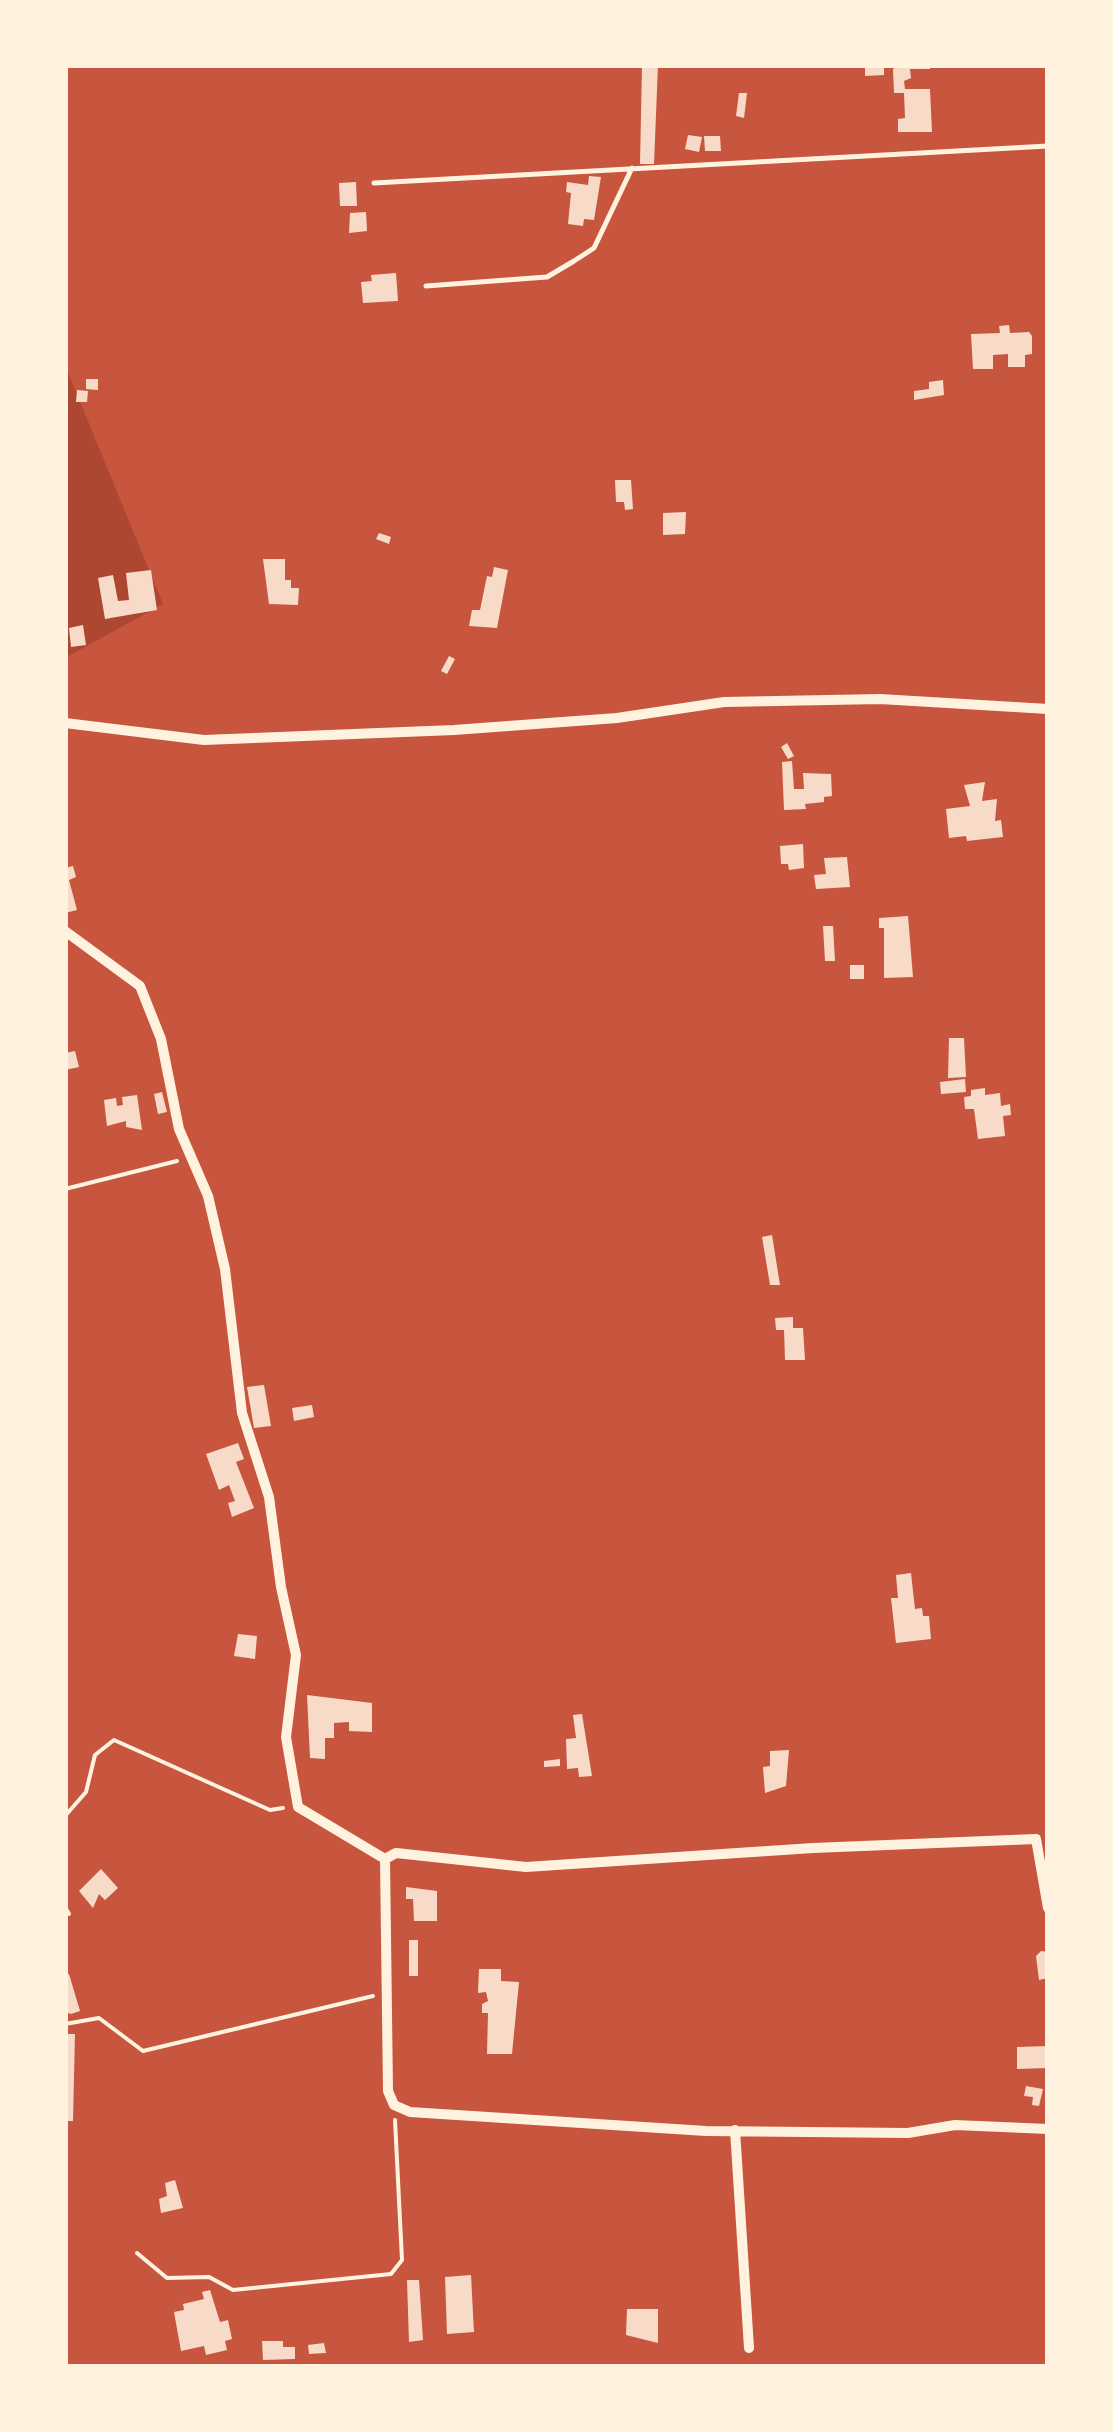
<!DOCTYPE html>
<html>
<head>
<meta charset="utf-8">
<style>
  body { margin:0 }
  #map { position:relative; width:1113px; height:2432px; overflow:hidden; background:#c8553d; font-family:"Sofia Sans Condensed",sans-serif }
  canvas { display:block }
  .frame { position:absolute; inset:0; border:68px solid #fff3e0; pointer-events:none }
</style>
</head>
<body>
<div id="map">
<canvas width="1113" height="2432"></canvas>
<div class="frame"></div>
</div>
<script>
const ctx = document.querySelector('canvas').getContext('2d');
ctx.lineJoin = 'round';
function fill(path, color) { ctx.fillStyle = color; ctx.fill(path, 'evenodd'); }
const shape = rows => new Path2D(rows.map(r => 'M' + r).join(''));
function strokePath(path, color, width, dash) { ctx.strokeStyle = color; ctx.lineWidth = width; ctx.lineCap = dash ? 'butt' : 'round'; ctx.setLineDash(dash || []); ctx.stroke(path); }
const green = shape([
  [65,365,163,604,65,658]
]);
const building = shape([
  [642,65,658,65,654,164,640,164],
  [865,65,884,65,884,75,865,76],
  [899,65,930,65,930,69,910,69,911,78,904,81,905,89,930,89,932,132,898,132,898,119,905,118,904,93,894,93,893,69],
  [739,93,747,93,744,118,736,116],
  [688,135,702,137,699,152,685,149],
  [704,136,720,136,721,151,705,151],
  [589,176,601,177,594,220,584,219,583,226,568,224,571,193,566,192,567,182,588,185],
  [356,182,357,206,340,206,339,183],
  [366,212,367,231,349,233,350,213],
  [396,273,398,301,363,303,361,282,372,281,371,275],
  [1009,325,1010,333,1029,332,1032,336,1032,354,1025,355,1025,367,1008,367,1008,354,993,355,993,369,973,369,971,334,1000,333,999,326],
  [86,379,98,379,98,390,86,389],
  [943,380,944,395,914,400,914,391,929,389,929,382],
  [77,390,88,391,87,402,76,402],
  [615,480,631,480,633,509,625,510,624,502,616,502],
  [686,512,685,534,663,535,663,513],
  [379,533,391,537,389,544,376,539],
  [263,559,285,559,285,580,291,580,291,588,299,588,298,605,269,604],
  [494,567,508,570,497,628,469,626,472,610,480,610,487,576,492,577],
  [151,570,157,610,105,619,98,578,113,575,118,601,129,600,126,573],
  [83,625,86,645,71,647,69,628],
  [449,656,455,659,447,674,441,671],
  [787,743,794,756,788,759,781,747],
  [792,761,794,789,804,789,803,773,831,774,832,796,824,797,824,802,805,804,806,809,784,810,782,762],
  [985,782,982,801,997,799,995,821,1001,820,1003,837,967,841,966,836,949,838,946,809,970,806,964,785],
  [803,844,804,868,789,870,788,864,781,864,780,846],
  [847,857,850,887,816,889,814,875,826,874,824,858],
  [73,866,76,877,69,880,77,910,65,913,65,868],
  [908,916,913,977,884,978,884,928,879,928,879,918],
  [823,926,833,926,835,961,825,961],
  [850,965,864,965,864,979,850,979],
  [949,1038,964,1038,966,1077,948,1078],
  [75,1051,79,1067,65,1070,65,1053],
  [965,1079,966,1092,941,1094,940,1082],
  [985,1088,985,1095,1000,1093,1001,1106,1010,1104,1011,1115,1003,1116,1005,1136,978,1139,974,1109,965,1109,964,1097,971,1096,971,1090],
  [162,1092,167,1112,158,1114,154,1094],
  [137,1095,142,1130,126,1127,126,1121,107,1126,104,1100,116,1098,117,1106,123,1105,122,1097],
  [772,1235,780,1285,770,1285,762,1237],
  [793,1317,793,1328,803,1328,805,1360,785,1360,784,1330,776,1330,775,1318],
  [264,1385,271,1426,254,1428,247,1387],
  [312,1405,314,1417,294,1421,292,1408],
  [238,1443,244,1459,236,1462,254,1508,232,1517,228,1503,235,1501,229,1485,219,1490,206,1454],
  [911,1573,915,1609,922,1608,923,1616,929,1616,931,1639,896,1643,891,1598,898,1598,896,1575],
  [238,1634,257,1636,255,1659,234,1656],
  [307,1695,372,1703,372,1732,349,1731,349,1722,334,1723,334,1738,325,1738,325,1759,310,1758],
  [582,1714,592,1776,579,1777,578,1768,567,1769,566,1739,576,1738,573,1715],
  [789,1750,786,1786,765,1793,763,1767,770,1766,770,1751],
  [560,1759,560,1766,544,1767,544,1761],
  [101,1869,118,1888,105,1900,99,1894,93,1908,79,1891],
  [406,1887,437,1891,437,1921,414,1921,413,1899,406,1899],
  [409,1940,418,1940,418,1976,409,1976],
  [1041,1951,1048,1952,1048,1978,1039,1980,1036,1956],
  [479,1969,501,1969,501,1981,519,1982,512,2054,487,2054,488,2013,482,2013,482,2004,488,2001,486,1992,478,1993],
  [69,1974,80,2011,71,2014,65,2012,65,1975],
  [65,2034,75,2034,73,2121,65,2121],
  [1048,2046,1048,2068,1017,2069,1017,2047],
  [1026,2086,1043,2089,1039,2106,1032,2105,1033,2097,1024,2096],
  [175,2180,183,2208,161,2213,159,2199,167,2196,165,2183],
  [471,2275,474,2332,447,2334,445,2277],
  [407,2280,419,2280,423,2340,409,2342],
  [210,2290,220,2322,228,2320,232,2339,225,2341,227,2350,206,2355,204,2346,181,2351,174,2312,184,2310,183,2304,204,2299,202,2292],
  [627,2309,658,2309,658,2343,626,2335],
  [262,2341,283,2341,283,2347,295,2347,295,2359,263,2360],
  [324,2343,326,2353,309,2354,308,2345]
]);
const path = shape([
  [65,1189,177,1161],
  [65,1816,86,1792,95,1755,114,1740,270,1810,283,1808],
  [65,1907,69,1914],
  [65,2024,99,2018,143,2051,373,1996],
  [137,2253,167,2278,209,2277,233,2290,391,2274,402,2260,395,2120]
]);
const service = shape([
  [374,183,1048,146],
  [426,286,547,277,574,261,594,248,632,168]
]);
const minor = shape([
  [65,723,204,740,454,730,617,718,724,702,880,699,1048,709],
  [65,931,140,986,161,1039,179,1129,208,1196,225,1269,242,1413,269,1497,281,1587,296,1655,286,1737,298,1807,385,1859,388,2091,394,2105,410,2112,706,2131,908,2133,955,2125,1048,2129],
  [385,1859,396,1853,526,1867,813,1848,1036,1839,1048,1908],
  [735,2130,749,2348]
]);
fill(green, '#ae4732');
fill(building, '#f7dbc8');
strokePath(path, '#fff3e0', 4);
strokePath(service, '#fff3e0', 5);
strokePath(minor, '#fff3e0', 10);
</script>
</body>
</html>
